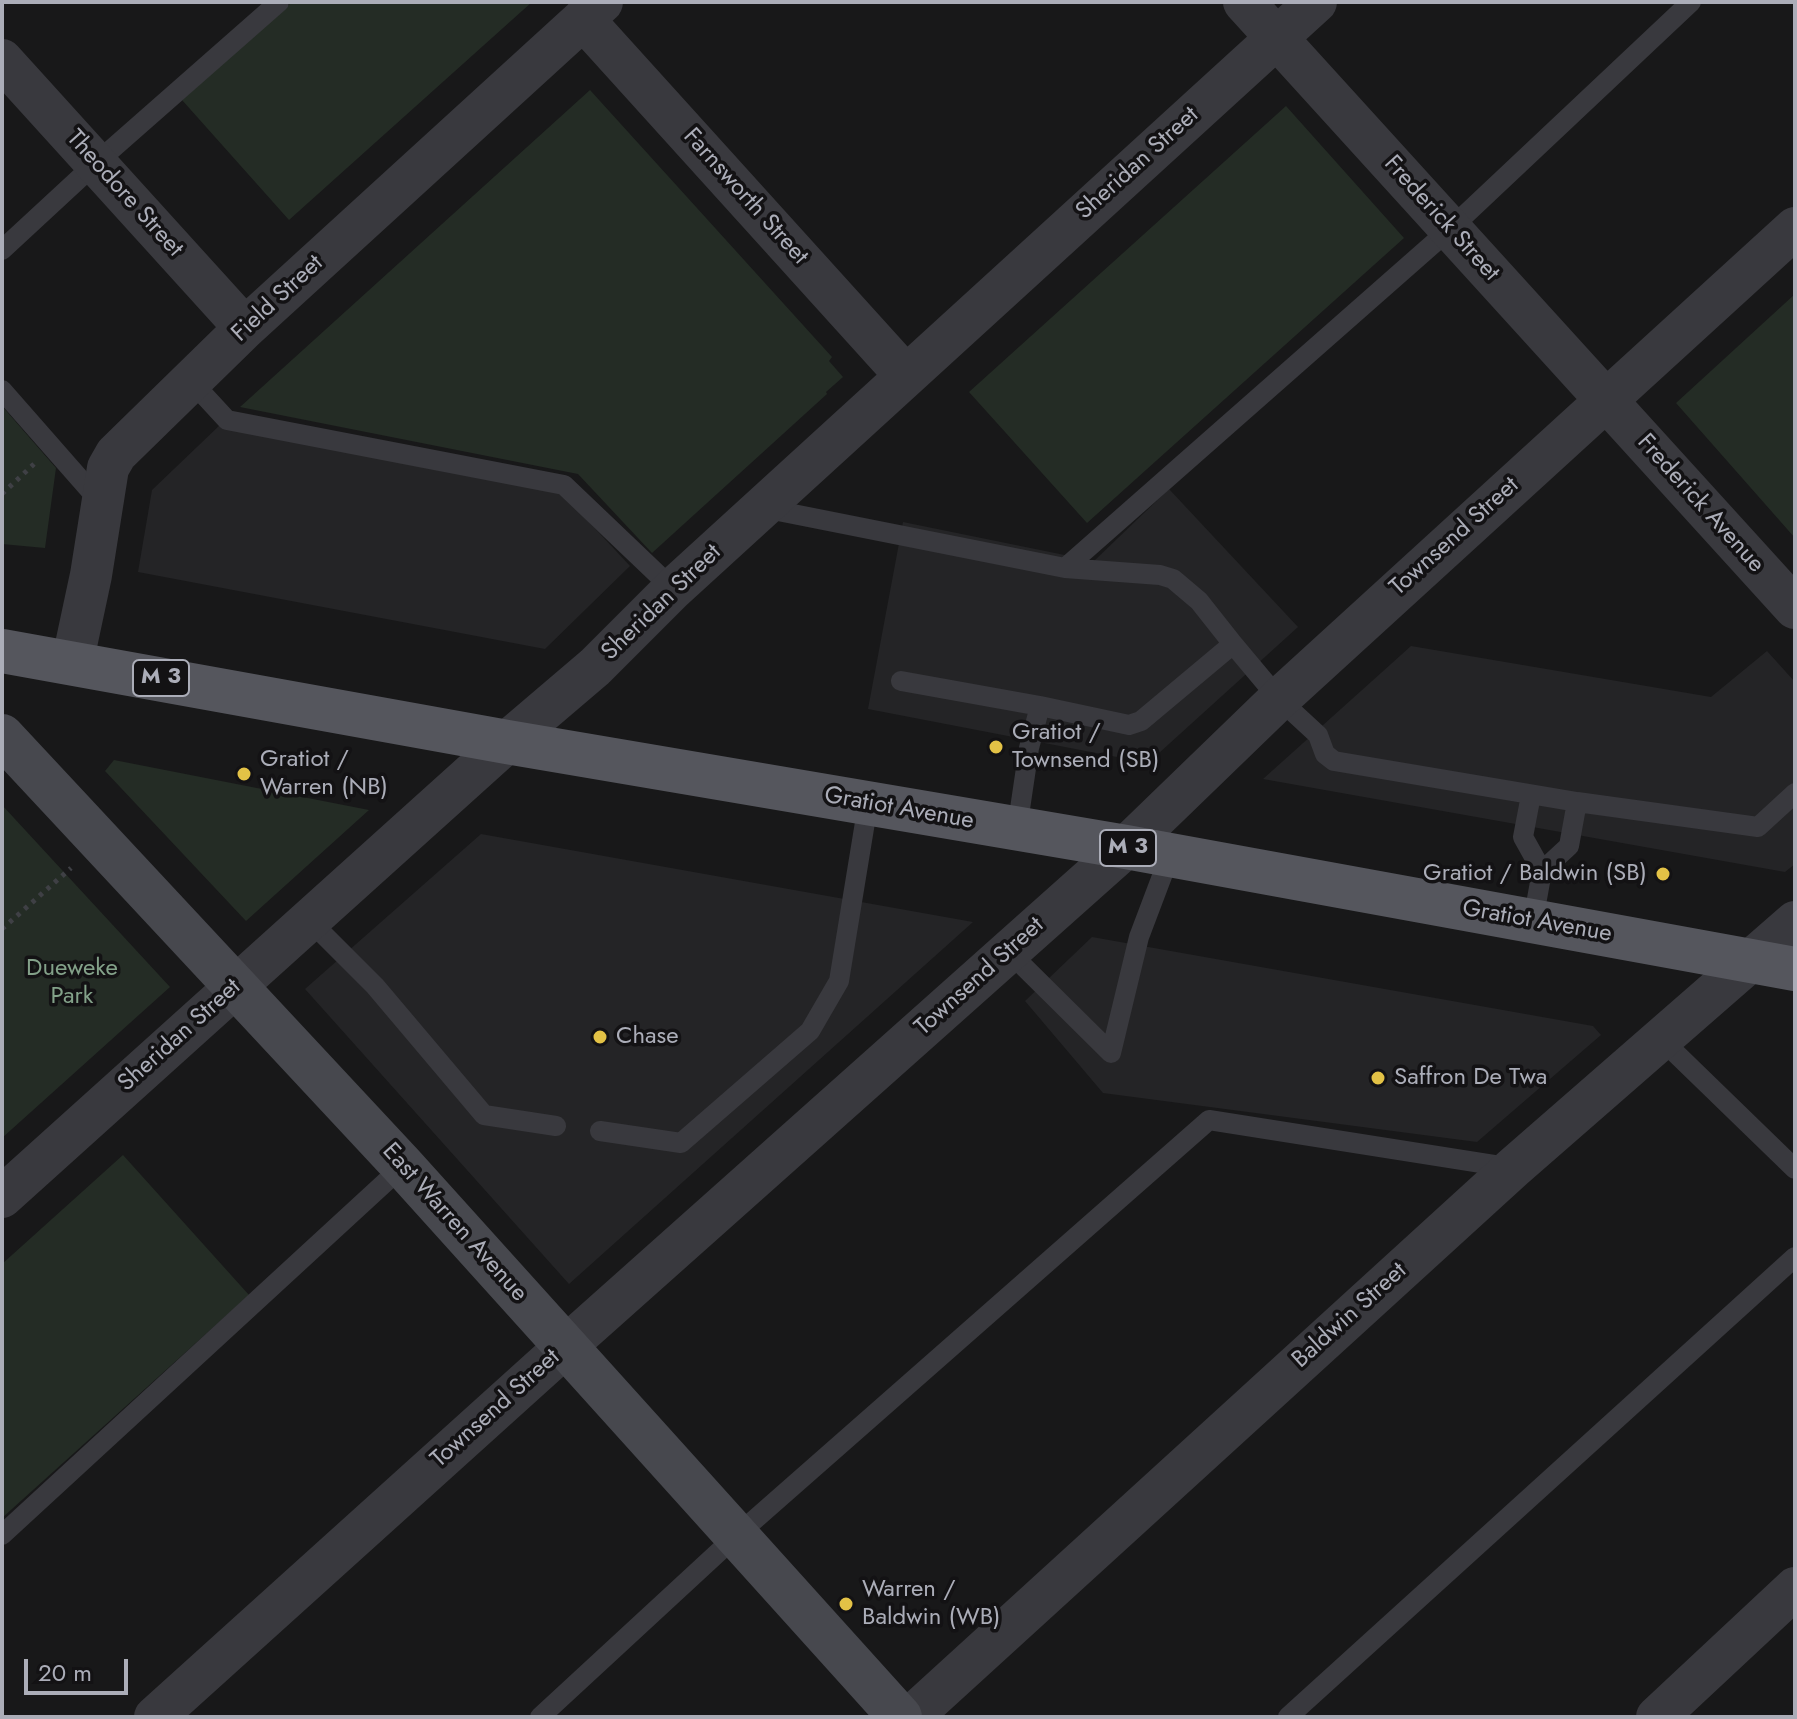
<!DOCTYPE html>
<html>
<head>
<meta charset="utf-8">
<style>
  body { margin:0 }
  #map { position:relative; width:1797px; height:1719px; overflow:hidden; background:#181819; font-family:Jost,sans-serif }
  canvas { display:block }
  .frame { position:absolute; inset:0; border:4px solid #abadb8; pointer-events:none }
  .scale { position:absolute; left:24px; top:1659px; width:104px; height:36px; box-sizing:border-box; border:4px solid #abadb8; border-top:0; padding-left:10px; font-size:24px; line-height:28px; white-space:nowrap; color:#abadb8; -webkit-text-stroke:6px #131214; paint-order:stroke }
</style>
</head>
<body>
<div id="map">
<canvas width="1797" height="1719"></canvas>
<div class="frame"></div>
<div class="scale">20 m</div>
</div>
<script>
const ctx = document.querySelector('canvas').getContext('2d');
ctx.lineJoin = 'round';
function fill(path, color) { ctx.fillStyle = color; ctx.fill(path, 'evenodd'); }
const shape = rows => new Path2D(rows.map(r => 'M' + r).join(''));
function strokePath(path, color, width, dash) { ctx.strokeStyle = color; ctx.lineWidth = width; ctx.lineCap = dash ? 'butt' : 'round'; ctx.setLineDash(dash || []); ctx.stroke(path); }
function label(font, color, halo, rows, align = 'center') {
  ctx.font = font + ' Jost,sans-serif'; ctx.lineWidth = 7; ctx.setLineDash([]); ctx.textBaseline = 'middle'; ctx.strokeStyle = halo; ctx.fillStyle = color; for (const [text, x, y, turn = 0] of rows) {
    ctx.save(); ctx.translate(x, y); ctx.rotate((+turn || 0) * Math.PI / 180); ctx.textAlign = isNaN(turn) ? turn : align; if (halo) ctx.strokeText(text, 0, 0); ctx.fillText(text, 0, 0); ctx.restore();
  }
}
const built = shape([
  [221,424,562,493,630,566,545,649,138,572,152,490],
  [1169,489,1298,627,1148,763,868,709,903,522,1094,561],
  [1411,646,1711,697,1767,651,1795,682,1795,864,1785,872,1263,779],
  [481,834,973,922,569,1284,305,989],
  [1092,937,1593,1026,1601,1035,1477,1142,1103,1093,1025,1001]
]);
const green = shape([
  [292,2,532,2,289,220,182,100],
  [590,90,832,357,829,361,843,377,826,392,827,394,652,553,578,474,240,407],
  [1286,106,1404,238,1087,523,969,392],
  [1795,294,1795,538,1676,403],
  [2,406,56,468,45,548,2,544],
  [114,760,369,810,246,921,105,771],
  [2,805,170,987,2,1138],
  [123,1155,249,1295,2,1518,2,1264]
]);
const path = shape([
  [2,494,34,464],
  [2,929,71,868]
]);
const lane = shape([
  [2,250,96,163,279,2],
  [191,381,227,420,564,485,673,589],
  [2,390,102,504],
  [763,508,1065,568,1450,229,1691,2],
  [1065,568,1160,575,1173,579,1199,601,1233,644],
  [901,681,1040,706],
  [1531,795,1523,837,1542,871],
  [1017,829,1029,748,1040,706,1129,725,1141,721,1233,644,1279,699,1318,735,1325,754,1334,761,1577,802,1758,827,1795,793],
  [309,920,375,986,484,1115,556,1126],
  [1533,921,1542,871,1569,846,1577,802],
  [1009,952,1111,1053,1139,937,1170,855],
  [1661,1039,1795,1169],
  [600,1131,681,1143,810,1031,839,981,868,804],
  [2,1535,403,1166],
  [540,1717,736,1536,1209,1120,1513,1168],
  [1288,1717,1795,1257]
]);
const street = shape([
  [1244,2,1795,608],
  [583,19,906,376],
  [2,60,245,328],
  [72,664,91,575,108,468,116,454,245,328,602,2],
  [2,1197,507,742,595,667,673,589,1316,2],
  [155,1717,565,1347,1126,847,1279,699,1795,228],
  [911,1717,1513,1168,1795,922],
  [1657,1717,1795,1588]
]);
const secondary = shape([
  [2,736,403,1166,900,1717]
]);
const primary = shape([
  [2,651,507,742,1126,847,1795,969]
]);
const markers = [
  [996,747,8,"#e3c246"],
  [244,774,8,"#e3c246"],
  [1663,874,8,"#e3c246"],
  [600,1037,8,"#e3c246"],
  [1378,1078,8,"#e3c246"],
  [846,1604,8,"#e3c246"]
];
const shields = [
  [161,678,56],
  [1128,848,56]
];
const shieldNames = [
  ["M 3",161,678],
  ["M 3",1128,848]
];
const streetNames = [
  ["Sheridan Street",1138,164,-42],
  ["Theodore Street",124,194,48],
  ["Farnsworth Street",745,197,48],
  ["Frederick Street",1441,219,48],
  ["Field Street",278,299,-43],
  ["Frederick Avenue",1700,504,48],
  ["Townsend Street",1455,537,-42],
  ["Sheridan Street",662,603,-44],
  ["Gratiot Avenue",899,809,10],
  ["Gratiot Avenue",1537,922,10],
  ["Townsend Street",980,977,-42],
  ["Sheridan Street",180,1036,-42],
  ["East Warren Avenue",454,1223,48],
  ["Baldwin Street",1350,1316,-42],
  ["Townsend Street",496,1409,-42]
];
const poiNames = [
  ["Gratiot /",1012,733],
  ["Townsend (SB)",1012,761],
  ["Gratiot /",260,760],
  ["Warren (NB)",260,788],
  ["Gratiot / Baldwin (SB)",1647,874,"right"],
  ["Chase",616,1037],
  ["Saffron De Twa",1394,1078],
  ["Warren /",862,1590],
  ["Baldwin (WB)",862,1618]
];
const parkNames = [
  ["Dueweke",72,969],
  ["Park",72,997]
];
fill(built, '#242426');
fill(green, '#242c25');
strokePath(path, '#3f4045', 5, [4, 6]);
strokePath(lane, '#39393e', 20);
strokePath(street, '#39393e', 42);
strokePath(secondary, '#47484e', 44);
strokePath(primary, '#55565d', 44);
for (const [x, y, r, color] of markers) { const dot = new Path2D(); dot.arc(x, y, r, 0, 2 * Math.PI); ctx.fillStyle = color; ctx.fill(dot); strokePath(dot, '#131214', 3); }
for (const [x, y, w] of shields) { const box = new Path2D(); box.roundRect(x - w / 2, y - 18, w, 36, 6); ctx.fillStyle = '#131214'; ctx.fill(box); strokePath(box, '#abadb8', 2); }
label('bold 22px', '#abadb8', null, shieldNames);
label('24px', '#abadb8', '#131214', streetNames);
label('24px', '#abadb8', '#131214', poiNames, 'left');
label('24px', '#83a189', '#131214', parkNames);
</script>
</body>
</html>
